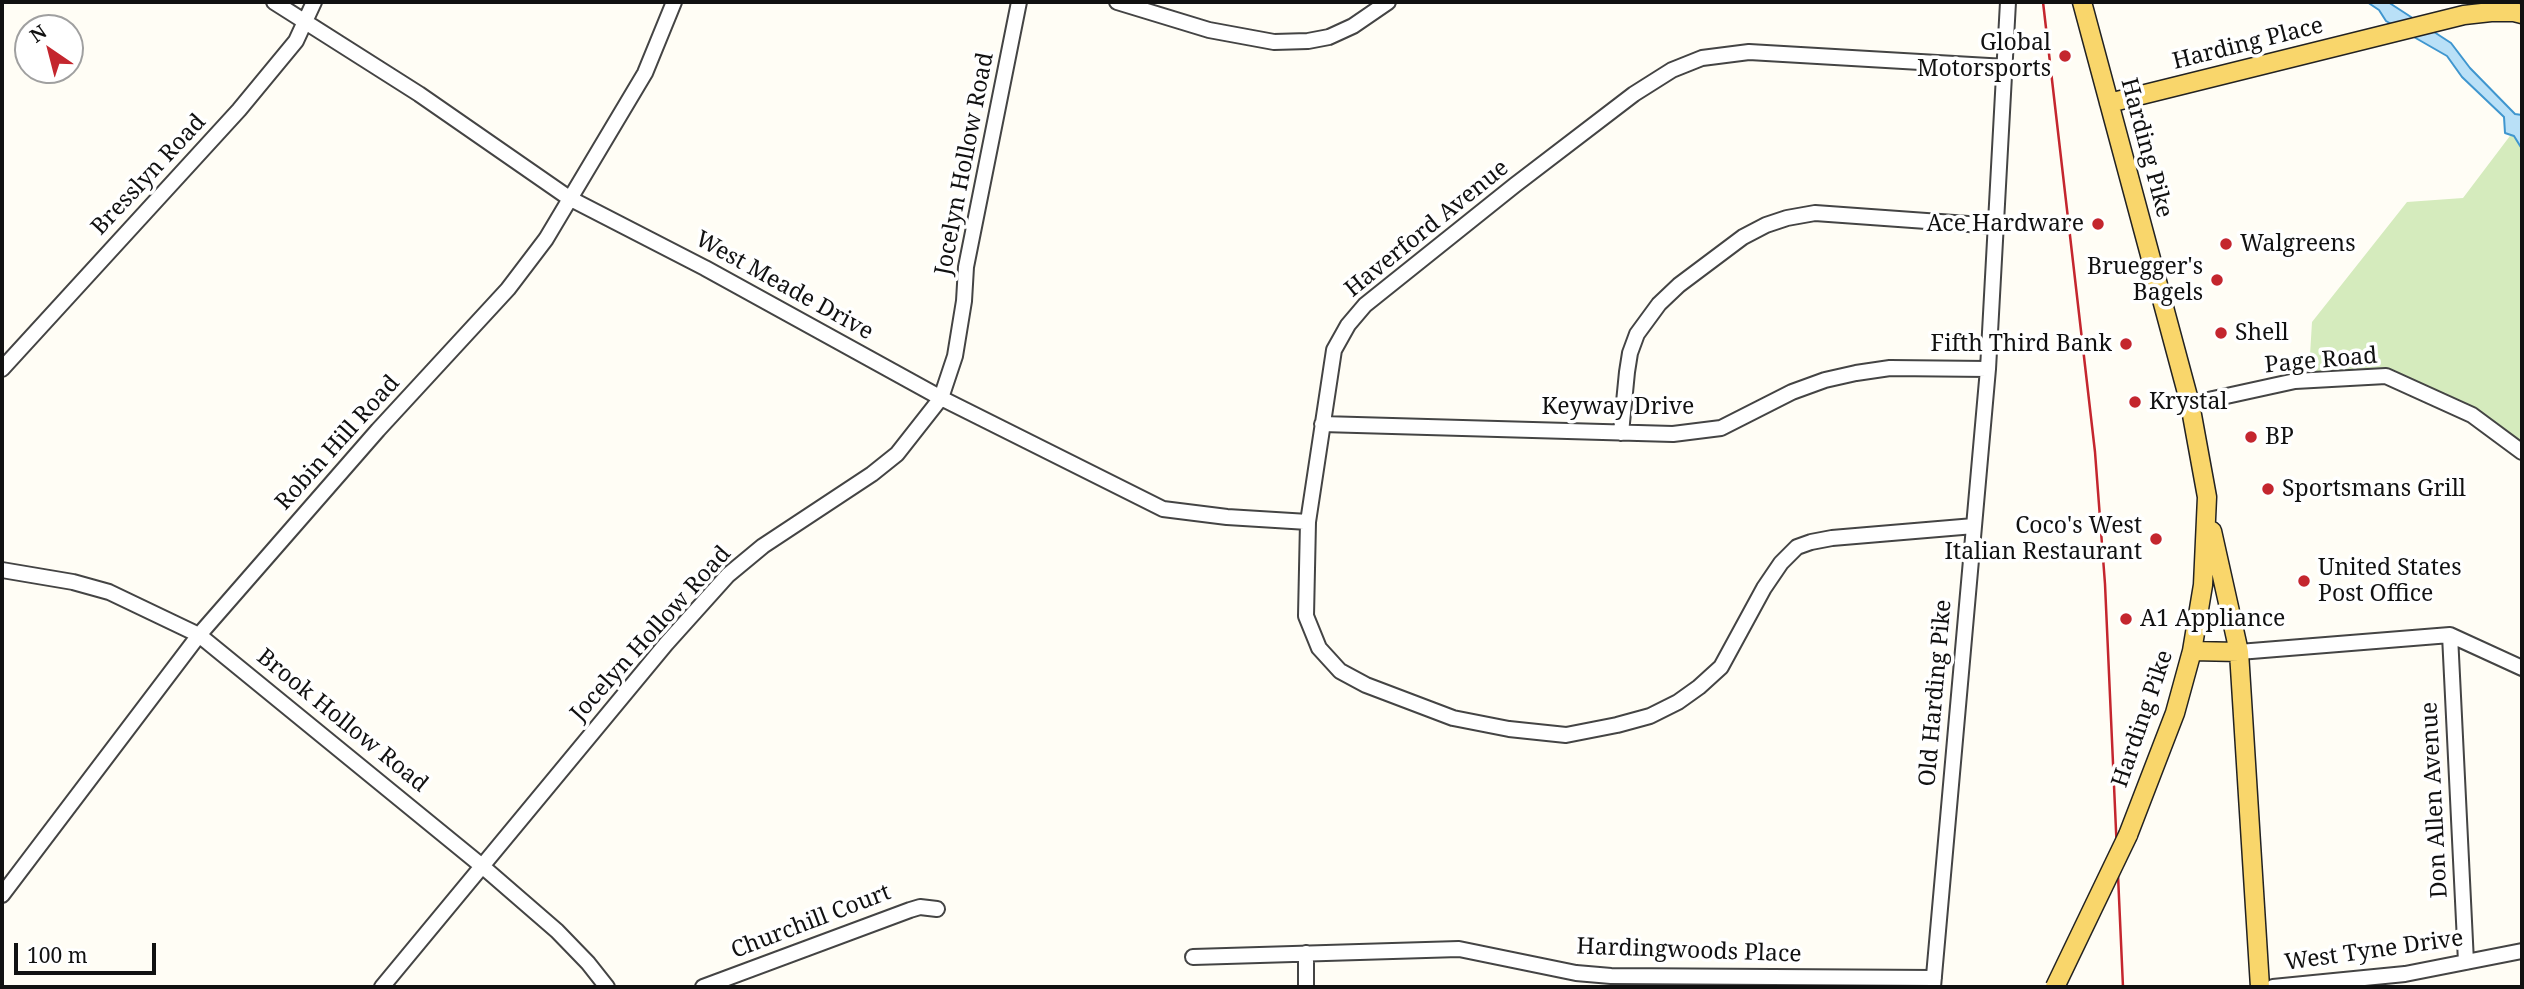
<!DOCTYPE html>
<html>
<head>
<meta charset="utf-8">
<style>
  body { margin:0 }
  #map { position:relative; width:2524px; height:989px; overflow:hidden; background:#fffdf5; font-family:"Noto Serif",serif }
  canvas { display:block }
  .frame { position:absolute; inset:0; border:4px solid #111; pointer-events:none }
  .north { position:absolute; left:14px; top:14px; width:70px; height:70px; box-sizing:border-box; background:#fff; border:2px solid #a0a0a0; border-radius:50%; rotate:325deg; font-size:19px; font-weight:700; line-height:28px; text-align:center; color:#111 }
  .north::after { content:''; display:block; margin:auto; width:24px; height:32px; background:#c4262e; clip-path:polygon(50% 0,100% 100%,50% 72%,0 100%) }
  .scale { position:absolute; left:14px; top:943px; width:142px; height:32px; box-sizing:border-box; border:4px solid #111; border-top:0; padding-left:9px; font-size:21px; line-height:24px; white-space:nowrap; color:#111; -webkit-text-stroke:5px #fff; paint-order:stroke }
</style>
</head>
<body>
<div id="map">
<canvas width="2524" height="989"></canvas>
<div class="frame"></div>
<div class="north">N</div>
<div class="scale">100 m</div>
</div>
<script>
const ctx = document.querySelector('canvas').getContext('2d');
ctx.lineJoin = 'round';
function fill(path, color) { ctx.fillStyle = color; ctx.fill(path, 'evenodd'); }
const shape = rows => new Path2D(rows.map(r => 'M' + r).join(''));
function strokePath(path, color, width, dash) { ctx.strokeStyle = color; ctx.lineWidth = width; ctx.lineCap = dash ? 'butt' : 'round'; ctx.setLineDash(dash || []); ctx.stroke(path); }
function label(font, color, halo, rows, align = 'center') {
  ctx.font = font + ' "Noto Serif",serif'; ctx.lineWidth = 7; ctx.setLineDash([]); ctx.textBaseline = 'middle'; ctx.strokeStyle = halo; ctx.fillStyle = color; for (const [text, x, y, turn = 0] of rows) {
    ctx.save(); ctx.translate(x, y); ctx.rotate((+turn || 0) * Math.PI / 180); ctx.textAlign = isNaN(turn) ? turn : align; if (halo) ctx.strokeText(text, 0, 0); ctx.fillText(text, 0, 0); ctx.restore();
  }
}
const green = shape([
  [2522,120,2522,452,2472,415,2386,376,2309,372,2312,322,2407,202,2463,198]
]);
const water = shape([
  [2367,2,2388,2,2451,43,2470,68,2515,114,2522,115,2522,149,2514,136,2505,133,2504,117,2462,77,2447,56,2386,21,2379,10,2367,2]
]);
const minor = shape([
  [274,2,419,94,569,198,705,268,941,398,1163,509,1227,517,1308,522],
  [1117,2,1209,30,1274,42,1308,41,1329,37,1353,26,1388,2],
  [2,369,239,110,296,41,314,2],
  [2190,404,2295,381,2386,376,2472,415,2522,452],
  [1322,424,1673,434,1721,428,1792,392,1825,380,1856,373,1890,368,1988,369],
  [1621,433,1627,372,1630,353,1637,334,1659,304,1679,285,1743,237,1766,225,1787,218,1815,213,1996,226],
  [1974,526,1832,538,1811,542,1797,547,1781,563,1764,588,1721,667,1699,687,1678,702,1650,716,1617,725,1566,735,1509,729,1453,718,1366,685,1340,671,1319,648,1306,616,1308,522,1334,350,1348,325,1365,305,1515,185,1634,94,1672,70,1702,58,1749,52,2006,67],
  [2,570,73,582,109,592,199,635,482,866,557,931,588,963,607,987],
  [2450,635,2466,962],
  [2239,652,2450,635,2522,668],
  [2,895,199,635,378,430,508,289,546,239,645,73,674,2],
  [1306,953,1306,987],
  [1193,957,1459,949,1576,973,1611,976,1934,978],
  [382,987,666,644,728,575,763,546,872,474,897,454,941,398,955,356,964,301,966,267,1019,2],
  [703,987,910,910,920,907,937,909],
  [1933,987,1988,369,2008,2],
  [2273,987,2405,974,2522,951]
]);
const major = shape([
  [2082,2,2190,404,2207,497,2203,585,2192,651,2175,713,2128,835],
  [2109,103,2464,15,2491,12,2514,12,2522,14],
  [2212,531,2239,652,2260,987],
  [2192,651,2239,652]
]);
const rail = shape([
  [2043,2,2095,452,2105,584,2123,987]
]);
const majorBridge = shape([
  [2055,987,2128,835]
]);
const markers = [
  [2065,56,7,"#c4262e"],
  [2098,224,7,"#c4262e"],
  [2226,244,7,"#c4262e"],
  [2217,280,7,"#c4262e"],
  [2221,333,7,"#c4262e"],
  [2126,344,7,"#c4262e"],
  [2135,402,7,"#c4262e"],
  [2251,437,7,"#c4262e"],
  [2268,489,7,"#c4262e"],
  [2156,539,7,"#c4262e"],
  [2304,581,7,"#c4262e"],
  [2126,619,7,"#c4262e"]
];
const poiNames = [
  ["Global",2051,43,"right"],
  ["Motorsports",2051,69,"right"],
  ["Ace Hardware",2084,224,"right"],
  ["Walgreens",2240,244],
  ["Bruegger's",2203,267,"right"],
  ["Bagels",2203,293,"right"],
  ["Shell",2235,333],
  ["Fifth Third Bank",2112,344,"right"],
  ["Krystal",2149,402],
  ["BP",2265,437],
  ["Sportsmans Grill",2282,489],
  ["Coco's West",2142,526,"right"],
  ["Italian Restaurant",2142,552,"right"],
  ["United States",2318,568],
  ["Post Office",2318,594],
  ["A1 Appliance",2140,619]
];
const streetNames = [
  ["Harding Place",2248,44,-14],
  ["Harding Pike",2146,148,75],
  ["Jocelyn Hollow Road",965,164,-79],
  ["Bresslyn Road",149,175,-47],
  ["Haverford Avenue",1427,229,-39],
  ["West Meade Drive",784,286,29],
  ["Page Road",2321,361,-5],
  ["Keyway Drive",1618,407],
  ["Robin Hill Road",338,443,-48],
  ["Jocelyn Hollow Road",651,634,-48],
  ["Old Harding Pike",1936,693,-85],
  ["Harding Pike",2143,719,-71],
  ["Brook Hollow Road",342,721,39],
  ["Don Allen Avenue",2435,800,-93],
  ["Churchill Court",811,922,-21],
  ["Hardingwoods Place",1689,951,2],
  ["West Tyne Drive",2374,951,-8]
];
fill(green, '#d5ebbd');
fill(water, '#b9e0f7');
strokePath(water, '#3f96cf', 2);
strokePath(minor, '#444', 18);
strokePath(major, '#222', 21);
strokePath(minor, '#fff', 14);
strokePath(major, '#f9d66b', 18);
strokePath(rail, '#c4262e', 2.5);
strokePath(majorBridge, '#222', 21, []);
strokePath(majorBridge, '#f9d66b', 18);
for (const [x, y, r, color] of markers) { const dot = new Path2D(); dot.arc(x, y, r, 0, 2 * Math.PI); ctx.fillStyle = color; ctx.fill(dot); strokePath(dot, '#fff', 2.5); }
label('23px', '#111', '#fff', poiNames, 'left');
label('23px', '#111', '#fff', streetNames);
</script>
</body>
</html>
